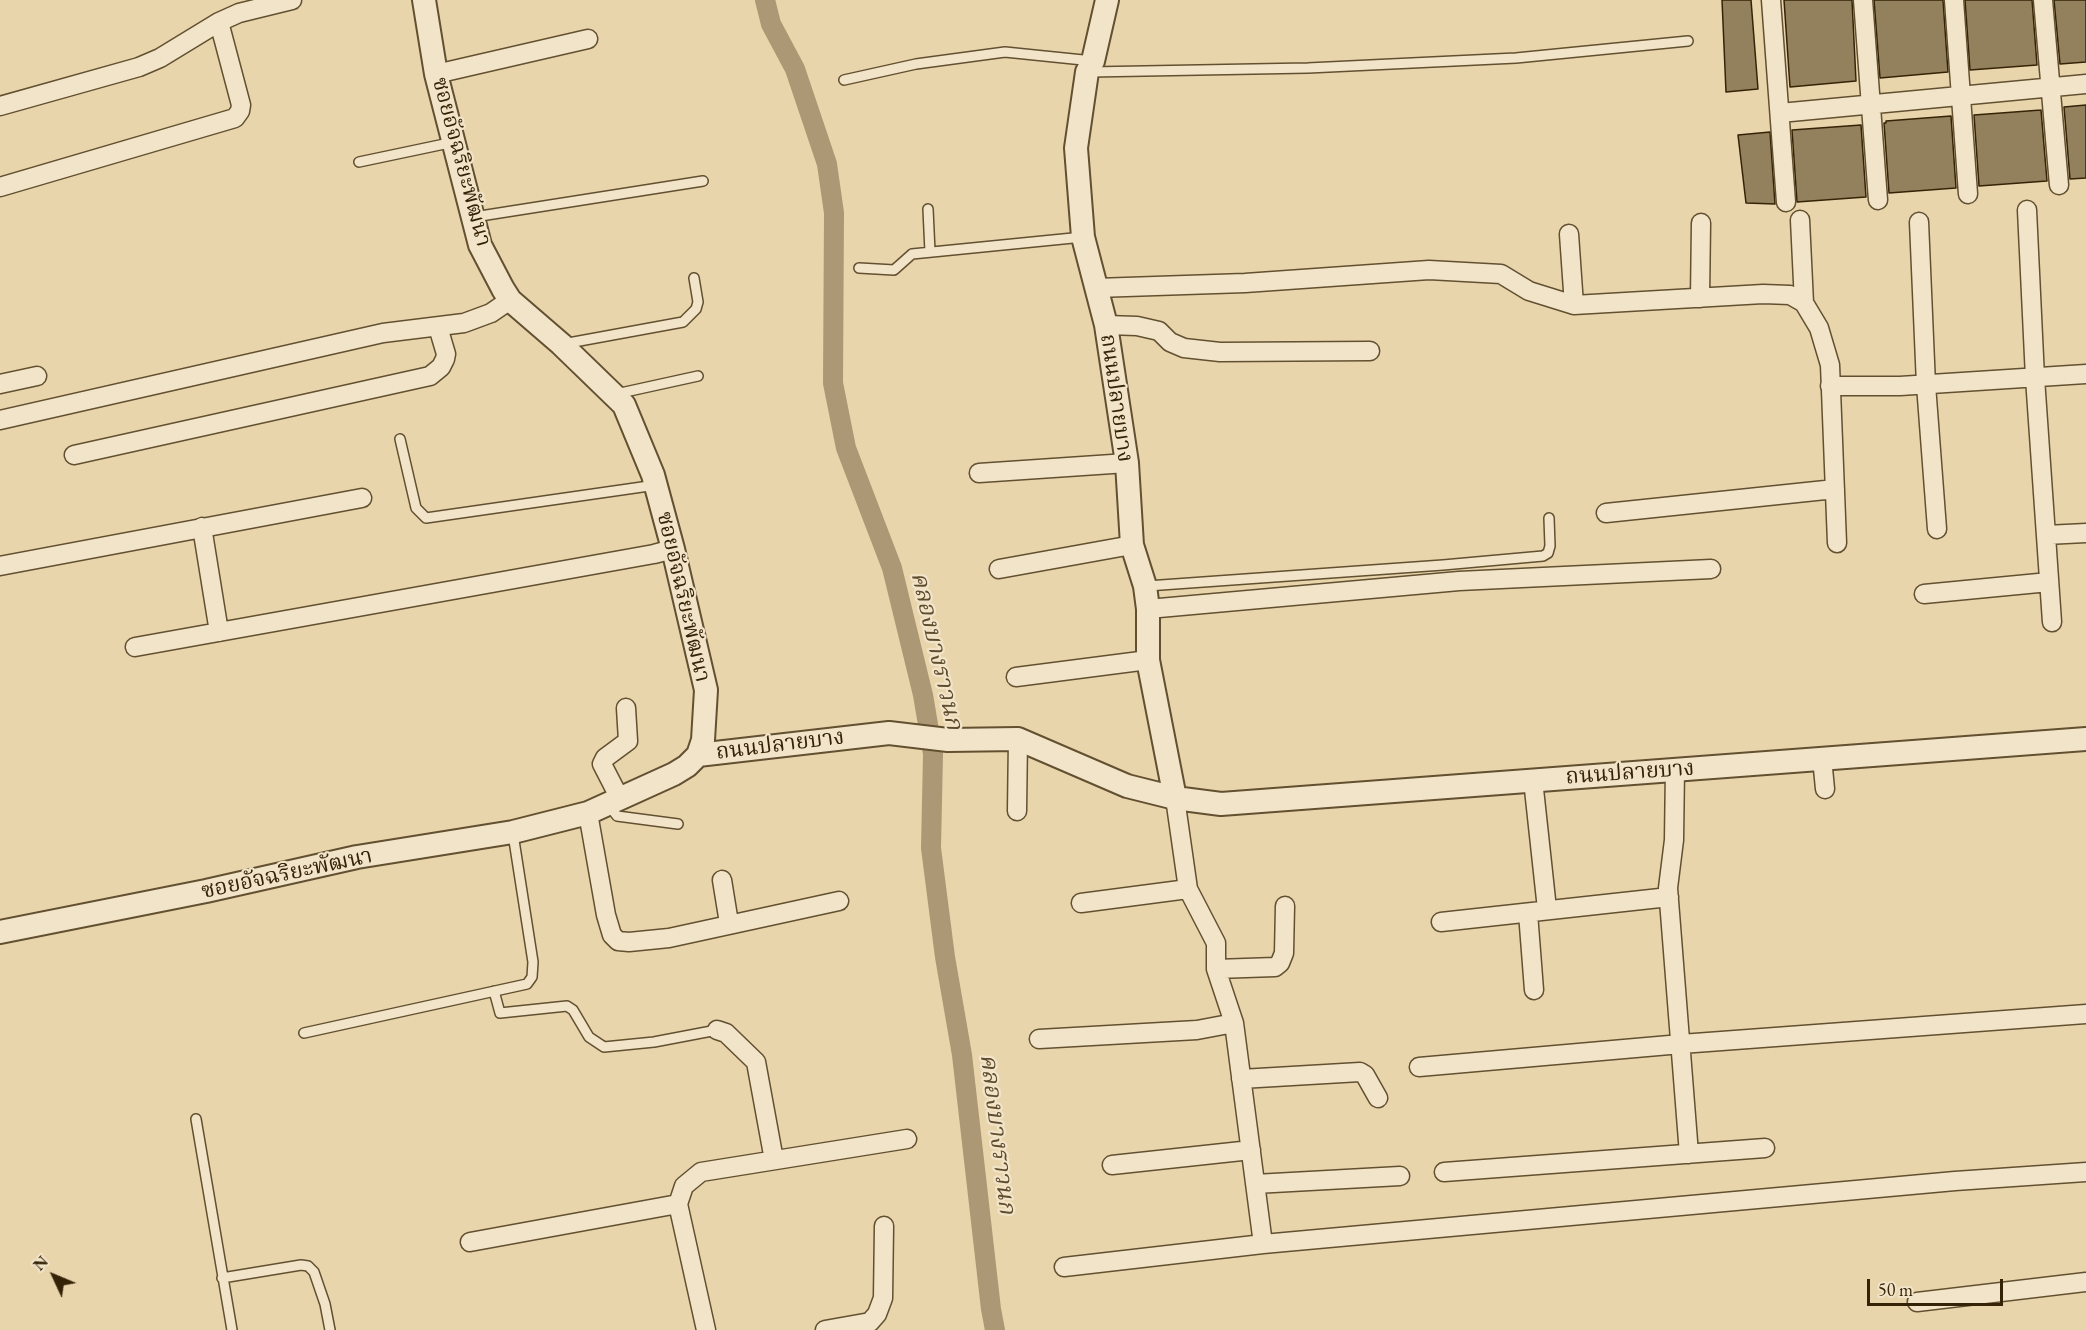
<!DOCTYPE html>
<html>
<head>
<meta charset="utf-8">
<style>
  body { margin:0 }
  #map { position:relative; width:2086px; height:1330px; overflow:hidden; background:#e9d5ac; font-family:"EB Garamond",serif }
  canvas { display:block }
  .north { position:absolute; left:24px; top:1246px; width:60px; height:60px; -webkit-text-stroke:4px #f1e4c9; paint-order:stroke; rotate:314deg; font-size:16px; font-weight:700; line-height:24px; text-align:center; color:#352307 }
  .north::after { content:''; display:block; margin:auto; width:21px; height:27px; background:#352307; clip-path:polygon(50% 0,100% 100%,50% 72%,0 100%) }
  .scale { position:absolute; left:1867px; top:1279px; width:136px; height:27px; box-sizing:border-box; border:3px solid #352307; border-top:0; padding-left:8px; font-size:18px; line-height:21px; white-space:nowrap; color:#352307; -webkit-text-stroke:4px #f1e4c9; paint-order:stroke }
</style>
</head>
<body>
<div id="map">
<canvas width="2086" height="1330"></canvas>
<div class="north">N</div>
<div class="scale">50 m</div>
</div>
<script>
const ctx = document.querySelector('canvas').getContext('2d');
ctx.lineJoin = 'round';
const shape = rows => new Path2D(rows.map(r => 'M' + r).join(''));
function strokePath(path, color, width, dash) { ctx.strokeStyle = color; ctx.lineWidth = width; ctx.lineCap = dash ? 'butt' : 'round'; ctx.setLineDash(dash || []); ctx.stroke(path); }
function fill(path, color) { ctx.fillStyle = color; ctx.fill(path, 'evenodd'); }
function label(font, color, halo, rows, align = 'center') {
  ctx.font = font + ' "EB Garamond","Noto Serif Thai",serif'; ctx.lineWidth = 4.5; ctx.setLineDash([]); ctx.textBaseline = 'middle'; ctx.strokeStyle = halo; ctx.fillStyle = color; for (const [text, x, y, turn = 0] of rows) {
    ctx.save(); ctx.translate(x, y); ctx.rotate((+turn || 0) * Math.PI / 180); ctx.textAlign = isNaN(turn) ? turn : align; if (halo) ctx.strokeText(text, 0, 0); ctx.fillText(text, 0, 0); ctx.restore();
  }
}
const canal = shape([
  [765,0,771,24,795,69,827,164,834,213,833,383,846,448,892,568,923,695,933,754,931,848,945,957,962,1055,991,1309,995,1330]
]);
const building = shape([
  [1722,0,1751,0,1758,89,1726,92,1722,0],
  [1784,0,1852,0,1856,81,1790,87,1784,0],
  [1874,0,1943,0,1948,72,1880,78,1874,0],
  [1965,0,2032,0,2037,65,1970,70,1965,0],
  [2054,0,2086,0,2086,62,2060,64,2054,0],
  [2086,105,2086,178,2070,179,2064,107,2086,105],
  [2041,110,2047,181,1979,186,1974,115,2041,110],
  [1951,116,1956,188,1889,193,1884,123,1886,123,1886,121,1951,116],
  [1861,125,1866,197,1797,202,1792,130,1861,125],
  [1770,132,1775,204,1746,203,1738,135,1770,132]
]);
const service = shape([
  [1090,72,1308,68,1516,58,1688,41],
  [844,80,916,64,1005,52,1093,61],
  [359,162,454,142],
  [928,209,930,252],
  [474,217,703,181],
  [859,268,894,270,912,254,1083,237],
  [563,344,683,322,696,309,698,302,694,278],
  [616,394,698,376],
  [400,439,416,508,426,518,656,485],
  [1147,586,1443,565,1543,556,1548,553,1550,546,1549,518],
  [608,804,617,816,678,824],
  [494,991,500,1013,567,1006,573,1010,589,1037,604,1047,654,1042,717,1030],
  [304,1033,527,984,532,977,533,962,513,834],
  [196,1119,232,1330],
  [222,1278,301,1265,308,1266,314,1272,325,1304,330,1330]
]);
const minor = shape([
  [1771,0,1786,202],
  [1863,0,1878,200],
  [1954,0,1968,194],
  [2043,0,2059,185],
  [436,74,588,39],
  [0,106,139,67,160,58,219,22,239,13,292,0],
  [1780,113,2086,84],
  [0,187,235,118,240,111,241,105,219,22],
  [2027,210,2035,378,2052,622],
  [1800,220,1804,303],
  [1919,222,1926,385,1937,529],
  [1569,234,1574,305],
  [1096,288,1245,283,1429,270,1501,274,1529,291,1574,305,1763,294,1790,295,1804,303,1819,328,1830,365,1837,543],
  [1700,298,1701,223],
  [1106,325,1137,326,1159,331,1170,342,1184,348,1220,352,1370,351],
  [0,384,37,376],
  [1830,386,1900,386,2086,374],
  [0,420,383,333,464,323,491,313,510,300],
  [74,455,430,376,441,367,445,359,446,354,438,327],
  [979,473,1127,463],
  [1606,513,1835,489],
  [202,527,219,632],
  [2046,535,2086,533],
  [0,566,362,498],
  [999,569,1132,545],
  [1924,594,2049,582],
  [1148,609,1459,581,1711,569],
  [135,647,654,554,673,549],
  [1016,677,1148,660],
  [1822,758,1825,789],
  [1675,769,1674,840,1668,888,1689,1154],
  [1533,780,1547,909],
  [1175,798,1188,889,1216,943,1216,969,1234,1023,1263,1244],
  [620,799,602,764,605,758,628,741,626,708],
  [1017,811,1018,739],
  [588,813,606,915,612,935,618,941,629,942,669,938,839,901],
  [722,880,729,923],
  [1081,903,1188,889],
  [1528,913,1534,990],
  [1441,922,1669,897],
  [1216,969,1275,967,1280,963,1284,953,1285,906],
  [717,1030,726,1033,756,1062,774,1160],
  [1039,1039,1197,1030,1234,1023],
  [1419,1067,1681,1044,2086,1014],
  [1241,1079,1360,1072,1365,1075,1378,1098],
  [1112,1165,1251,1150],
  [1444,1172,1765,1148],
  [1255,1184,1400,1176],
  [470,1242,678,1204],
  [1064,1267,1263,1244,1955,1181,2086,1172],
  [1917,1302,2086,1282],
  [706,1330,678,1204,684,1186,701,1172,907,1139],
  [825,1330,870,1322,877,1314,883,1298,884,1226]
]);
const tertiary = shape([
  [1107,0,1093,61,1087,72,1076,148,1083,237,1106,325,1127,463,1132,545,1145,586,1148,609,1148,660,1175,798],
  [698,755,889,733,948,740,1018,739,1127,786,1175,798,1221,804,2086,739],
  [0,932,206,891,357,857,513,832,588,813,674,774,687,766,698,755,703,740,706,690,673,549,653,475,624,405,561,344,510,300,503,289,480,245,436,74,424,0]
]);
const streetNames = [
  ["ซอยอัจฉริยะพัฒนา",461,162,75],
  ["ถนนปลายบาง",1116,398,82],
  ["ซอยอัจฉริยะพัฒนา",683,597,77],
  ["ถนนปลายบาง",780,745,-7],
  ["ถนนปลายบาง",1630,773,-4],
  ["ซอยอัจฉริยะพัฒนา",287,874,-12]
];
const waterNames = [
  ["คลองบางราวนก",936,651,77],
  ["คลองบางราวนก",997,1134,83]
];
strokePath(canal, '#ac9874', 20);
fill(building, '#93805d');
strokePath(building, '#352307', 1.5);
strokePath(service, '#625030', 12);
strokePath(minor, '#625030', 21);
strokePath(tertiary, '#625030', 26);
strokePath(service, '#f1e4c9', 9);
strokePath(minor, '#f1e4c9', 18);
strokePath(tertiary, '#f1e4c9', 22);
label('22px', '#352307', '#f1e4c9', streetNames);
label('italic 24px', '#5f4c2d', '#f1e4c9', waterNames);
</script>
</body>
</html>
